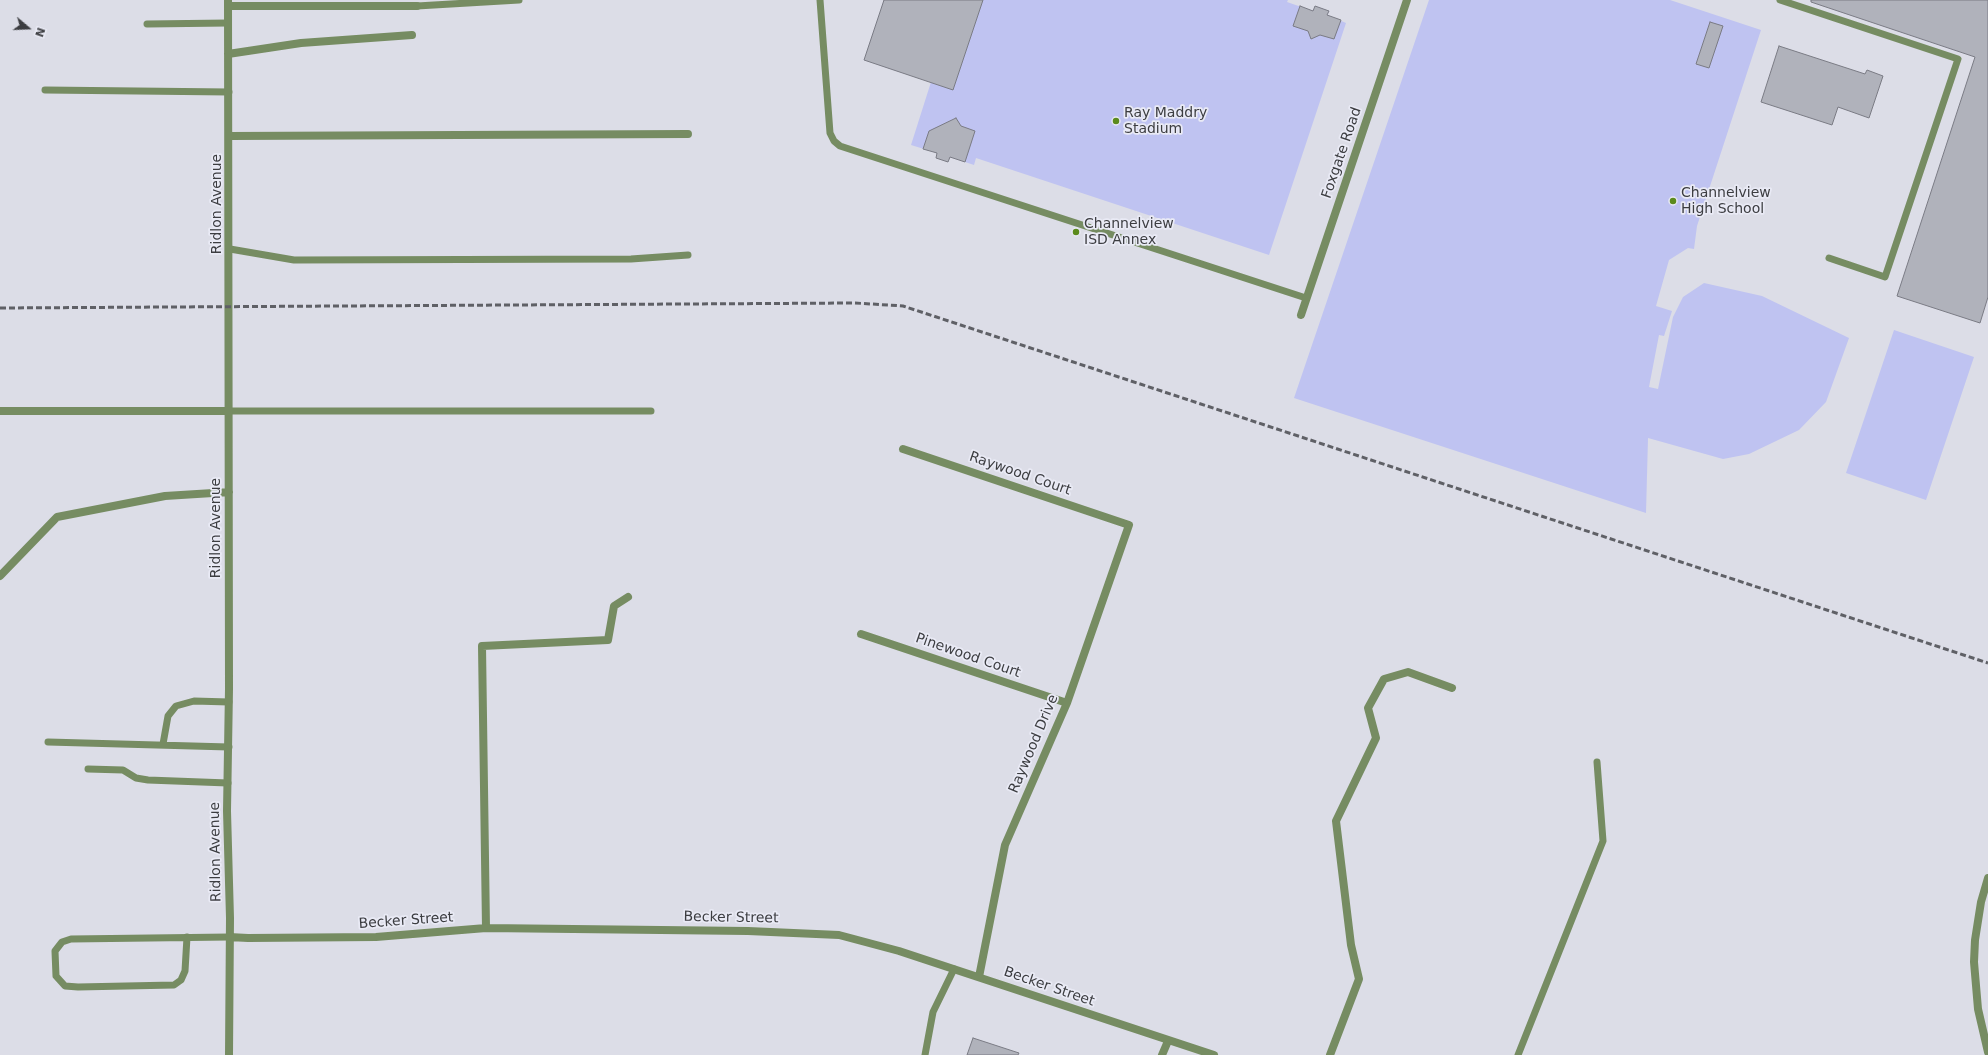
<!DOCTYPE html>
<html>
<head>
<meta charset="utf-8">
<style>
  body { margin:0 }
  #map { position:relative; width:1988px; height:1055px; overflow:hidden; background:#dcdde7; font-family:"DejaVu Sans",sans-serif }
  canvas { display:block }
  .north { position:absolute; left:8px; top:8px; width:40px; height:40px; -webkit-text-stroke:3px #e9eaf5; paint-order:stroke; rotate:109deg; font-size:11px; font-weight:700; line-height:16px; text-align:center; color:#3c3d41 }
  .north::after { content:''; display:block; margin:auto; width:14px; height:18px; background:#3c3d41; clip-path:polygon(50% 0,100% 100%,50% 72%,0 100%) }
</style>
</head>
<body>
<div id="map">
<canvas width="1988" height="1055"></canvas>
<div class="north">N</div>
</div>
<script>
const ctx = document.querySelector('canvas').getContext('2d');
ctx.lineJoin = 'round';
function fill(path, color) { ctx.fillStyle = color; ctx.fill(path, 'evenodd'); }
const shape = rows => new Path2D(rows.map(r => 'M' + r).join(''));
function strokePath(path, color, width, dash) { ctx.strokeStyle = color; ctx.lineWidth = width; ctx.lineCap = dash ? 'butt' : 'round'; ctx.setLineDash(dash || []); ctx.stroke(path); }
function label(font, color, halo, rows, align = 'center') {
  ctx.font = font + ' "DejaVu Sans",sans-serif'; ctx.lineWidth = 3.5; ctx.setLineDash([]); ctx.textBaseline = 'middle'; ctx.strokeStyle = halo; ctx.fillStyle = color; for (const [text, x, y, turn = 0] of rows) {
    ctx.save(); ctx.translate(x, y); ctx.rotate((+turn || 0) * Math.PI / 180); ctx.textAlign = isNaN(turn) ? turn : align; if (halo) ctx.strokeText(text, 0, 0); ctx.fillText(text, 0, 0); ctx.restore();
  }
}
const green = shape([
  [884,0,1288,0,1287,2,1313,11,1315,6,1329,11,1327,15,1346,23,1269,255,976,158,974,165,950,157,948,162,936,158,937,153,911,145,931,82,864,60],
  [1429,0,1670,0,1761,30,1697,226,1694,249,1688,248,1669,260,1656,306,1672,311,1664,336,1659,335,1649,387,1658,389,1673,317,1683,297,1704,283,1762,296,1849,338,1826,402,1799,430,1749,454,1723,459,1648,438,1646,513,1294,398],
  [1894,330,1974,357,1926,500,1846,473]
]);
const building = shape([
  [884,0,983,0,953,90,864,60,884,0],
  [1811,0,1988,0,1988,297,1980,323,1897,296,1975,57,1811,2,1811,0],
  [1300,6,1313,11,1315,6,1329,11,1327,15,1341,20,1334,39,1320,35,1311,39,1308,31,1293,26,1300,6],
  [1710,22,1723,26,1709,68,1696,64,1710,22],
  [1779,46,1865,74,1867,70,1883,76,1869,118,1838,107,1832,125,1761,102,1779,46],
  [956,118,961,126,975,131,965,162,950,157,948,162,936,158,937,153,923,149,929,131,956,118],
  [973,1038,1019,1053,1018,1055,967,1055,973,1038]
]);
const lane = shape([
  [820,0,830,133,834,141,840,146,1306,298],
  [1780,0,1958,59,1885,277,1829,258],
  [417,6,519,0],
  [147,24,228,23],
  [45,90,229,92],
  [230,249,294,260,631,259,688,255],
  [229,411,651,411],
  [48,742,229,747],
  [163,744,168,716,176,706,194,701,229,702],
  [88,769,123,770,136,778,148,780,228,783],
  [187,937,185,971,181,980,174,985,78,987,65,986,56,976,55,951,62,942,71,939,229,937],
  [925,1055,933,1012,954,969],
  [1518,1055,1603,841,1597,762]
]);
const street = shape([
  [228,0,229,689,227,811,230,918,229,1055],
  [228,6,417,6],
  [228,54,301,43,412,35],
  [230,136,688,134],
  [1301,315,1407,0],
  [0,411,229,411],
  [903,449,1129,525,1067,703,1005,845,979,977],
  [0,576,57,517,165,496,229,492],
  [861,634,1067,703],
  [1988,878,1981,902,1975,940,1974,962,1978,1009,1988,1052],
  [486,928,482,646,608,640,614,606,628,597],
  [229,937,248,938,376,937,486,928,748,931,839,935,899,951,1214,1055],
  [1162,1055,1168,1041],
  [1330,1055,1359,979,1351,945,1336,821,1376,738,1368,708,1384,679,1408,672,1452,688]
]);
const rail = shape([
  [0,308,855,303,903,306,1988,663]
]);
const markers = [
  [1116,121,4,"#5b8a1c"],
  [1673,201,4,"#5b8a1c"],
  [1076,232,4,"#5b8a1c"]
];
const poiNames = [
  ["Ray Maddry",1124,113],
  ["Stadium",1124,129],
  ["Channelview",1681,193],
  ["High School",1681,209],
  ["Channelview",1084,224],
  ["ISD Annex",1084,240]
];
const streetNames = [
  ["Foxgate Road",1342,153,-71],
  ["Ridlon Avenue",217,204,-90],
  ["Raywood Court",1020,474,19],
  ["Ridlon Avenue",216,528,-90],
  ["Pinewood Court",968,656,19],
  ["Raywood Drive",1034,744,-67],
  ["Ridlon Avenue",216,852,-91],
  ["Becker Street",731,918,1],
  ["Becker Street",406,921,-4],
  ["Becker Street",1049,987,19]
];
fill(green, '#bfc3f1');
fill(building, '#b0b2bb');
strokePath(building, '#7a7b84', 1);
strokePath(lane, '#768c62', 7);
strokePath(street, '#768c62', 8);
strokePath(rail, '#5f6066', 3, [6, 3]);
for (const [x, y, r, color] of markers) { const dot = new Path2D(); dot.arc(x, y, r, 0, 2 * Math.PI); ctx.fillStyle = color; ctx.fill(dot); strokePath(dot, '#e9eaf5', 1.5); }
label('14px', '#3c3d41', '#e9eaf5', poiNames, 'left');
label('14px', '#3c3d41', '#e9eaf5', streetNames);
</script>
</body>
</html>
